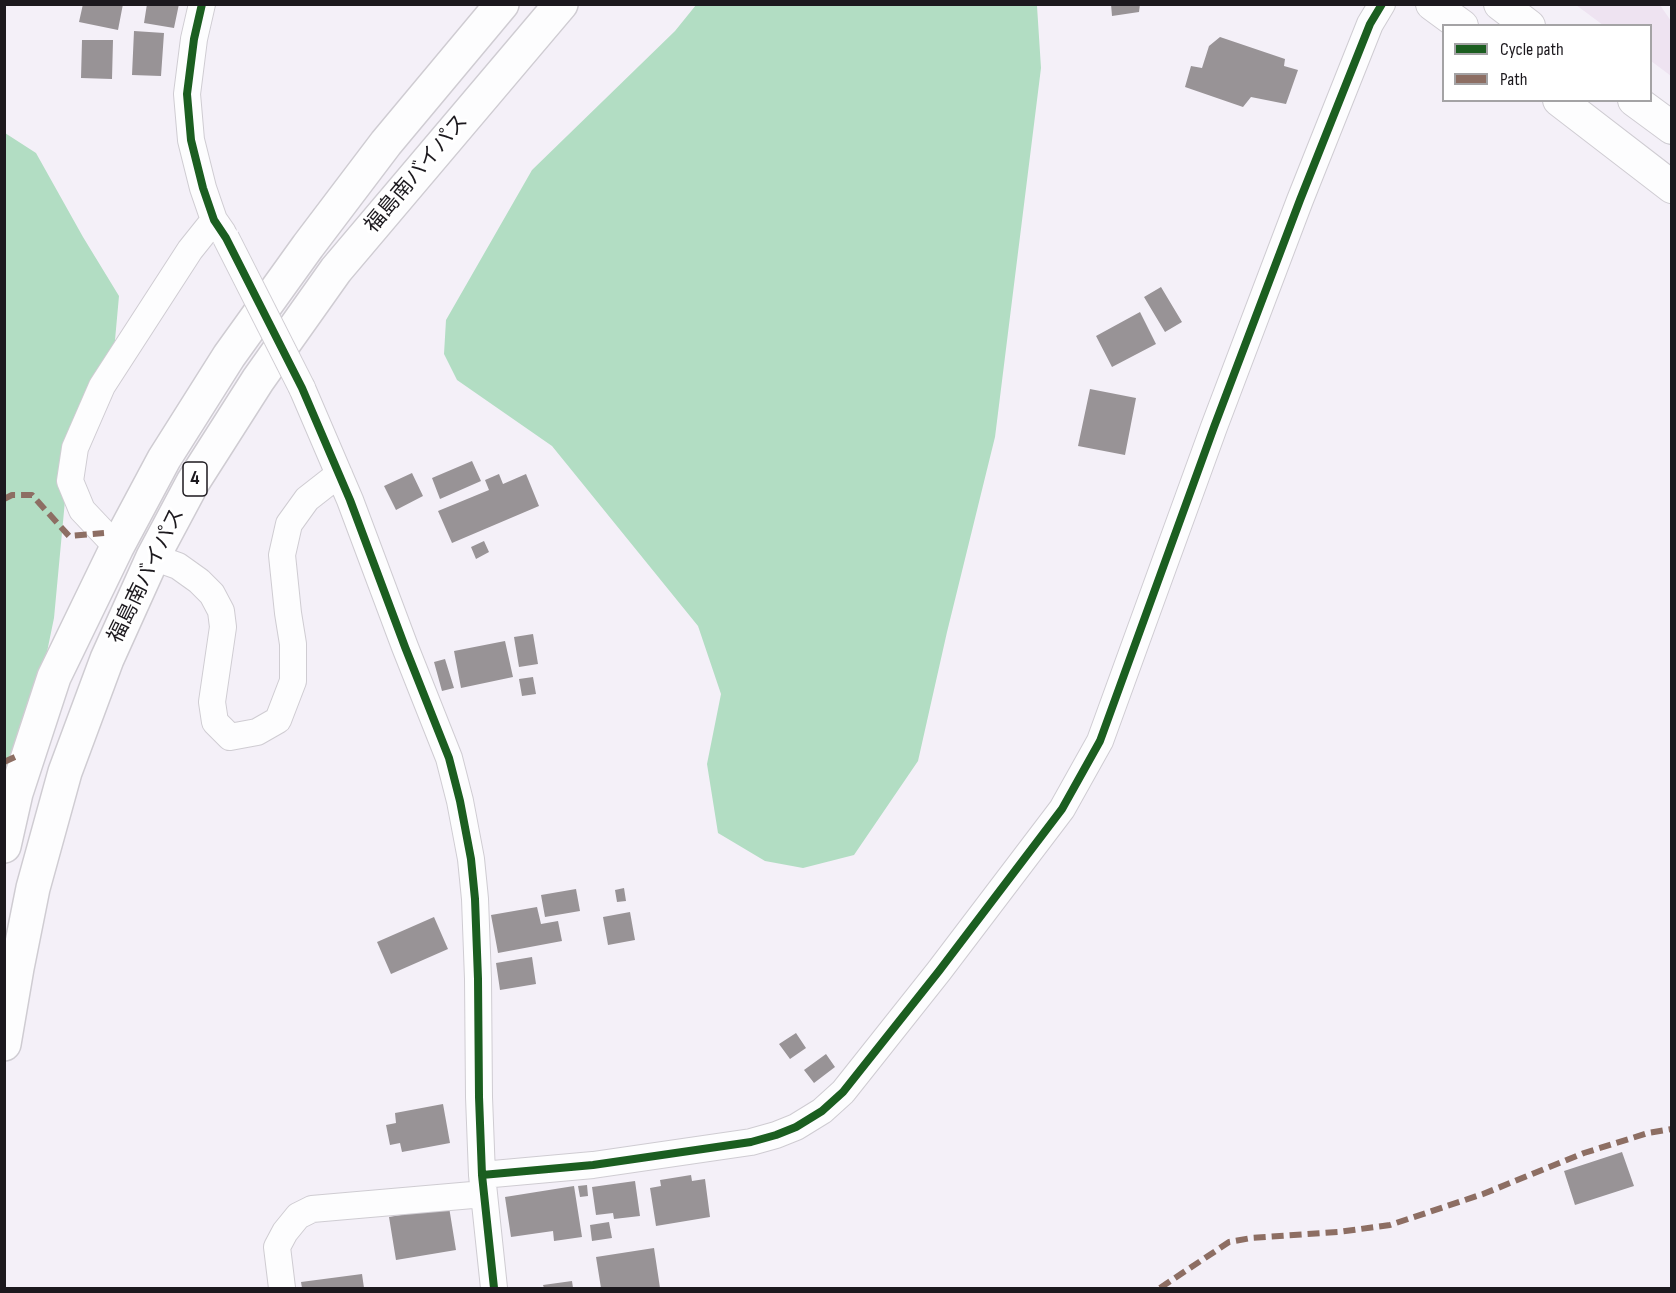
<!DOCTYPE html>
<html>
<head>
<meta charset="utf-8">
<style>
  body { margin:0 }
  #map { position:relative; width:1676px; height:1293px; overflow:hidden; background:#f4f0f8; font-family:"Sofia Sans Condensed",sans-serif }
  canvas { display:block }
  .frame { position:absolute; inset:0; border:6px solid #1c191e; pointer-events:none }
  .legend { position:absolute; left:1442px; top:24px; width:210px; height:78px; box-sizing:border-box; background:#fff; border:2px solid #a4a3a5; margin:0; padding:8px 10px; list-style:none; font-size:18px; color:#1c191e }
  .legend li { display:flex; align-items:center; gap:12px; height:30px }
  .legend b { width:30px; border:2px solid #a4a3a5 }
</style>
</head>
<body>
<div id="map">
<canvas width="1676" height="1293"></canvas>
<div class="frame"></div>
<ul class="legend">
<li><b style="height:8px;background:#1b5e20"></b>Cycle path</li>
<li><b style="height:8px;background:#8d6e63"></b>Path</li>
</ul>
</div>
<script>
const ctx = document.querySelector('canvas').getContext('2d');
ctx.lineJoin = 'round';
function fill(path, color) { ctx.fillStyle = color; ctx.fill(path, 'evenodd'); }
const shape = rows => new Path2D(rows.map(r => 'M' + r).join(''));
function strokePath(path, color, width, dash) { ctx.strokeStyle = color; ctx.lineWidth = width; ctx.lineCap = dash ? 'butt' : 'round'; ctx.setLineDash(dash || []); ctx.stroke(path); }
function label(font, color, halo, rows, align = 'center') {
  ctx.font = font + ' "Sofia Sans Condensed","Noto Sans JP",sans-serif'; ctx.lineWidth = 6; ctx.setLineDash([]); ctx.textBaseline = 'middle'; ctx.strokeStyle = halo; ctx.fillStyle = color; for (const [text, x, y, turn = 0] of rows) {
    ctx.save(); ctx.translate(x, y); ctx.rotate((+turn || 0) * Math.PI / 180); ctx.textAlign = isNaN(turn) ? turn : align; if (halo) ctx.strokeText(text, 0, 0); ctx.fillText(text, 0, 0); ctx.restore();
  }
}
const commercial = shape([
  [1576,5,1660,5,1671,21,1671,76,1651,61,1650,26,1603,25]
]);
const forest = shape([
  [696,5,1037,4,1037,6,1041,68,995,437,947,632,918,761,854,855,803,868,765,861,718,833,707,764,721,694,698,626,552,446,457,380,444,354,446,320,532,170,675,31],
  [5,133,36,153,83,237,119,296,114,351,70,447,54,618,5,856]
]);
const building = shape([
  [83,4,123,4,118,30,79,22],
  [147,4,179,4,174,28,144,23],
  [1111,4,1140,4,1139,12,1112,16],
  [134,31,164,33,161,76,132,75],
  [1220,37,1285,59,1284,66,1298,70,1286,104,1251,97,1243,107,1185,87,1191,66,1202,68,1209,46],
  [82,40,113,40,112,79,81,78],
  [1161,287,1182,322,1165,332,1144,297],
  [1140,312,1156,344,1112,367,1096,336],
  [1090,389,1136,398,1125,455,1078,446],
  [472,461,481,481,440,499,432,478],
  [412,473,423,496,396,510,384,486],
  [499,474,503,484,526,474,539,506,452,543,438,511,489,490,485,480],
  [484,541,489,552,476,559,471,547],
  [533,634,538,664,519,667,514,637],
  [505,641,513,677,461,688,454,651],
  [445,659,454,688,442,691,434,662],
  [533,677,536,694,522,696,519,679],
  [624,888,626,901,617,902,615,890],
  [576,889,580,911,545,917,541,895],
  [537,907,541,924,558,921,562,941,498,953,491,915],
  [630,912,635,940,608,945,603,917],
  [434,917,448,949,391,974,377,942],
  [532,957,536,984,500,990,496,963],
  [796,1033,806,1048,790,1059,779,1044],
  [826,1054,835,1067,814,1083,804,1070],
  [443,1104,450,1143,402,1152,400,1143,390,1145,386,1125,396,1123,395,1113],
  [1622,1152,1634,1186,1575,1205,1564,1171],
  [691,1175,692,1181,705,1179,710,1217,656,1226,650,1188,661,1186,660,1180],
  [635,1181,640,1216,614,1219,613,1213,596,1215,592,1187],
  [587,1185,588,1196,580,1197,578,1186],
  [574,1186,582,1237,554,1241,553,1231,511,1237,505,1197],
  [449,1207,456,1250,396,1260,389,1217],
  [609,1222,612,1238,592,1241,590,1225],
  [654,1248,660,1288,601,1288,596,1257],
  [362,1274,364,1288,302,1288,301,1282],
  [572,1281,573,1288,544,1288,543,1285]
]);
const minor = shape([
  [202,4,194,39,187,94,191,140,203,188,214,220,223,233],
  [302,388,350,500,405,647,449,758,460,801,471,859,475,899,478,979,479,1097,482,1175,494,1288],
  [117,547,82,510,70,481,75,448,102,386,190,250,214,220],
  [153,557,178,566,199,581,212,594,221,611,223,627,212,702,215,722,230,737,257,732,278,720,293,681,293,644,288,613,282,555,289,524,307,499,339,474],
  [482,1175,593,1165,751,1142,776,1135,796,1127,822,1111,843,1092,939,971,1062,809,1100,741,1214,427,1300,200,1370,24,1382,4],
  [282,1288,277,1247,285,1232,298,1216,312,1209,484,1194]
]);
const tertiary = shape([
  [1432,4,1462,26],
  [1500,4,1529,26],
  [1559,100,1672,187],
  [1634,100,1672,128]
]);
const trunk = shape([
  [4,846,16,793,54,677,117,547,164,459,229,356,308,246,386,143,502,4],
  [4,1044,17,968,33,888,65,772,107,659,153,557,193,482,258,380,336,270,561,4]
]);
const minorBridge = shape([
  [226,238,302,388]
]);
const quiet = shape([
  [4,499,12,495,32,495,69,536,104,533],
  [4,762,15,757],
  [1160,1288,1229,1242,1251,1238,1338,1232,1390,1225,1483,1194,1584,1153,1648,1133,1672,1129]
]);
const cycleway = shape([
  [202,4,194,39,187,94,191,140,203,188,214,220,226,238,302,388,350,500,405,647,449,758,460,801,471,859,475,899,478,979,479,1097,482,1175,494,1288],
  [482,1175,593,1165,751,1142,776,1135,796,1127,822,1111,843,1092,939,971,1062,809,1100,741,1214,427,1300,200,1370,24,1382,4]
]);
const shields = [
  [195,479,24]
];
const shieldNames = [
  ["4",195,479]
];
const streetNames = [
  ["福島南バイパス",417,174,-50],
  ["福島南バイパス",147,576,-64]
];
fill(commercial, '#eee3f1');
fill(forest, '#b2ddc3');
fill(building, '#989396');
strokePath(minor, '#cfccd2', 28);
strokePath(tertiary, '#cfccd2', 34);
strokePath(trunk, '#cfccd2', 36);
strokePath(minor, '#fdfdfe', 26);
strokePath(tertiary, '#fdfdfe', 32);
strokePath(trunk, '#fdfdfe', 33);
strokePath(minorBridge, '#cfccd2', 28, []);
strokePath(minorBridge, '#fdfdfe', 26);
strokePath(quiet, '#8d6e63', 6, [12, 6]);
strokePath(cycleway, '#1b5e20', 8);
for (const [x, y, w] of shields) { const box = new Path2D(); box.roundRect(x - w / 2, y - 17, w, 34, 4.5); ctx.fillStyle = '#fff'; ctx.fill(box); strokePath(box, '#1c191e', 1.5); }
label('bold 20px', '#1c191e', null, shieldNames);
label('21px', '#1c191e', '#fff', streetNames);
</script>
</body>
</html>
